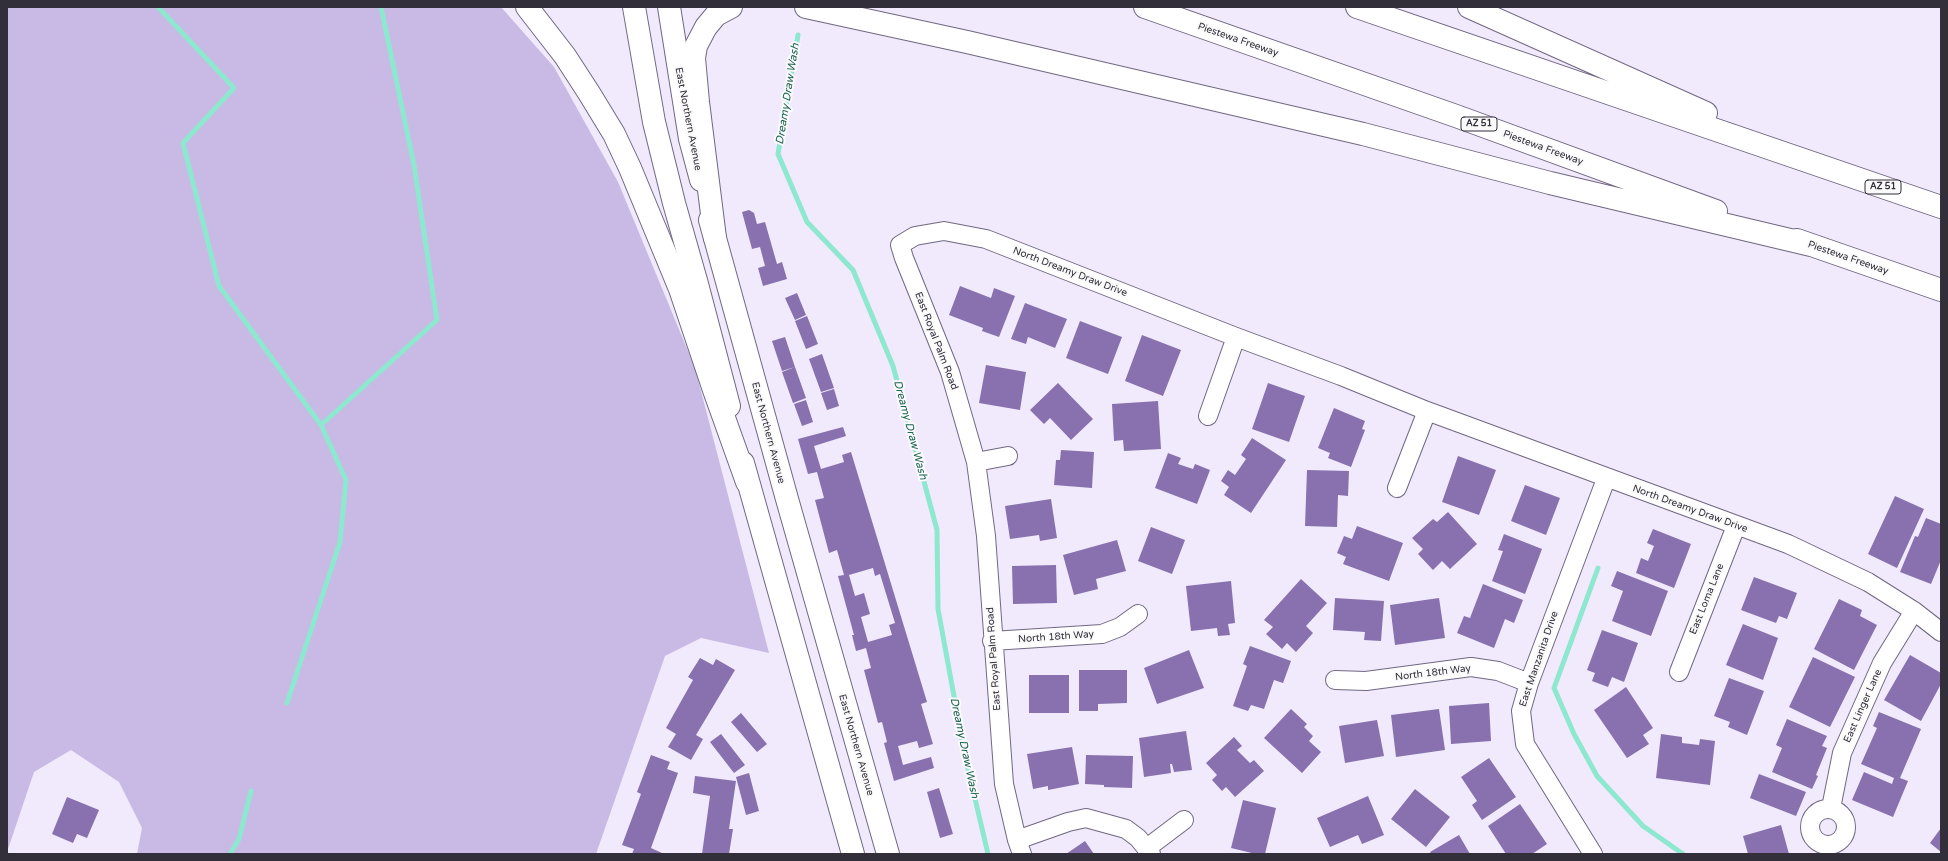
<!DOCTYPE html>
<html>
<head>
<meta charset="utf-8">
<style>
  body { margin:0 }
  #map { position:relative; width:1948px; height:861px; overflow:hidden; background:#f0eafc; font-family:"Varela Round",sans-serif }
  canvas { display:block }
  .frame { position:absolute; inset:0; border:8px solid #322e3a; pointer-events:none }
</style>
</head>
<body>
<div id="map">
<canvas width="1948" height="861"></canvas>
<div class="frame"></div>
</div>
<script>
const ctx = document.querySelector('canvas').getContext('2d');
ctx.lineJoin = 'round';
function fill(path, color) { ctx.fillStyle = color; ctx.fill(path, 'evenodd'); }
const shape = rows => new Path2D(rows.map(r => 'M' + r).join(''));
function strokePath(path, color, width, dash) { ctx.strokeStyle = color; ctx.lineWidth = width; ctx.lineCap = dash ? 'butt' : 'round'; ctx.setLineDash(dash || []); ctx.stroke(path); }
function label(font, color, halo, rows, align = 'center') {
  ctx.font = font + ' "Varela Round",sans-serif'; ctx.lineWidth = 4; ctx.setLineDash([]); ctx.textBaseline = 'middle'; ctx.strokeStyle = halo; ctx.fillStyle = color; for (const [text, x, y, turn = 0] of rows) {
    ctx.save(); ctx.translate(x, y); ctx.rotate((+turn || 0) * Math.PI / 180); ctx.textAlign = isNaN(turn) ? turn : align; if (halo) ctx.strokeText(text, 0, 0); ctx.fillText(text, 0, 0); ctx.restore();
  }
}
const green = shape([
  [7,7,501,7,554,67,618,182,695,368,769,653,701,638,665,656,596,854,137,854,142,828,119,782,71,750,34,772,7,852]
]);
const stream = shape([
  [158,7,234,88,183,143,219,286,321,425,346,480,340,542,287,703],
  [798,35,778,154,807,222,853,270,893,366,937,530,938,609,965,756,988,854],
  [321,425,437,320,414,165,381,7],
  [1598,568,1554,688,1574,734,1597,776,1643,826,1683,854],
  [230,854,239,839,251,791]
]);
const building = shape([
  [749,210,754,213,757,224,765,222,777,264,782,262,787,279,763,286,758,268,765,266,760,247,752,249,742,212],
  [960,286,991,298,994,288,1015,296,999,337,982,331,983,328,949,315],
  [797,293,806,315,795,320,785,298],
  [1025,303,1067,319,1055,348,1028,337,1026,344,1011,339],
  [807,316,818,344,806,349,795,321],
  [1080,321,1122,337,1108,374,1066,358],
  [1142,335,1181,350,1163,396,1125,381],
  [785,337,795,367,782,371,772,341],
  [822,354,834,388,821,392,809,359],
  [986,365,1026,372,1020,410,979,403],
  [795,367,806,398,793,403,782,372],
  [1058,383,1093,419,1071,440,1050,418,1044,424,1030,410],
  [1268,383,1305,396,1289,442,1252,429],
  [834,389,839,406,827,410,821,393],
  [806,400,813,422,802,426,794,404],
  [1158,401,1161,449,1124,451,1123,440,1114,441,1112,404],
  [1334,408,1365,421,1362,429,1365,430,1351,467,1328,458,1330,453,1318,448],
  [843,427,846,436,814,446,821,469,844,462,842,455,851,452,927,702,921,704,933,744,919,748,917,741,898,746,903,765,931,757,934,768,894,781,884,743,887,742,882,722,878,723,864,670,871,668,866,648,856,651,852,635,854,635,838,576,844,575,837,550,829,553,815,500,824,498,817,472,808,474,798,439],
  [873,568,875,576,880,574,895,623,889,625,892,635,868,642,861,617,870,614,864,593,855,596,849,575],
  [1252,438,1286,460,1251,513,1224,495,1229,487,1221,481,1228,470,1235,475,1246,459,1241,455],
  [1061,450,1094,452,1092,488,1054,485,1056,460,1060,460],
  [1168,453,1181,458,1178,464,1193,469,1195,464,1210,470,1197,504,1155,488],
  [1458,456,1496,470,1479,515,1442,502],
  [1307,470,1349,471,1348,496,1338,495,1337,527,1305,526],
  [1525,485,1560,498,1546,535,1511,521],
  [1895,496,1924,509,1897,568,1868,554],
  [1051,499,1057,538,1040,541,1039,535,1010,539,1005,506],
  [1448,512,1477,544,1450,569,1442,561,1433,570,1418,554,1423,549,1412,538,1433,519,1437,522],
  [1926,518,1941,524,1941,560,1931,584,1900,572,1915,536,1918,537],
  [1357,526,1403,543,1389,581,1343,564,1346,557,1337,553,1344,536,1352,539],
  [1151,527,1185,540,1172,574,1138,561],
  [1653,529,1691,544,1674,588,1636,573,1641,558,1648,561,1654,546,1647,543],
  [1504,534,1542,549,1525,594,1492,581,1503,551,1498,550],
  [1117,540,1126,571,1096,579,1098,589,1074,595,1063,555],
  [1056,565,1057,603,1013,604,1012,566],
  [1617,571,1668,591,1651,636,1612,621,1623,591,1611,586],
  [1754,577,1797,593,1787,619,1779,616,1776,623,1741,610],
  [1301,579,1327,603,1306,626,1313,633,1296,652,1287,643,1282,649,1266,634,1273,627,1264,620],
  [1231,581,1235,623,1228,624,1230,635,1218,636,1217,628,1191,631,1186,586],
  [1483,584,1523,600,1514,623,1505,619,1494,648,1457,633,1464,616,1470,618],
  [1335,598,1384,601,1381,641,1364,640,1365,632,1333,630],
  [1439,598,1445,638,1395,645,1390,605],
  [1839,599,1862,610,1860,616,1877,625,1854,670,1814,649],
  [1743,624,1778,638,1763,680,1726,665],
  [1602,630,1638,643,1624,682,1612,677,1608,687,1592,681,1595,673,1587,670],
  [1250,646,1291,661,1283,683,1274,680,1264,709,1251,705,1248,711,1233,706,1247,666,1243,664],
  [1189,650,1204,688,1157,704,1144,668],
  [1910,655,1941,673,1941,684,1921,721,1884,700],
  [1813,657,1855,677,1830,727,1789,707],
  [700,658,713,665,716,659,735,670,696,735,703,739,691,760,668,747,676,734,666,728,693,680,688,677],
  [1079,670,1127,670,1127,703,1098,704,1098,711,1079,711],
  [1029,675,1069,675,1069,713,1029,713],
  [1729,678,1764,691,1747,735,1728,727,1730,722,1714,716],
  [1626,687,1653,728,1643,735,1649,744,1627,758,1594,710],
  [1489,703,1491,741,1451,744,1449,706],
  [1291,709,1307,724,1304,727,1313,736,1309,741,1321,752,1302,773,1264,738],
  [1439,709,1445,750,1396,757,1391,715],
  [1879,712,1921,729,1900,778,1908,781,1893,817,1852,800,1864,772,1892,784,1894,778,1861,764,1877,728,1873,726],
  [741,713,767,744,757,752,731,722],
  [1787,719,1827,736,1822,746,1827,748,1816,775,1818,776,1812,789,1772,772,1782,748,1776,745],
  [1377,720,1384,756,1345,763,1339,726],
  [1186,731,1192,770,1174,772,1172,764,1170,764,1171,773,1144,777,1139,738],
  [721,734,745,765,734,773,710,742],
  [1661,734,1682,737,1682,743,1699,745,1700,739,1715,741,1710,785,1656,778],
  [1234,737,1242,746,1237,750,1250,763,1254,760,1264,771,1235,797,1226,787,1222,791,1212,780,1217,775,1206,763],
  [1072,747,1079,784,1048,790,1048,786,1033,789,1027,754],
  [651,755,670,762,667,769,678,773,651,848,662,853,661,854,632,854,634,849,622,845,641,794,637,792],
  [1086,755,1133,756,1132,788,1104,787,1104,785,1085,784],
  [1489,758,1516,797,1482,820,1472,805,1477,801,1461,777],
  [749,773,759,811,746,815,736,777],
  [1759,774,1806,792,1796,816,1750,798],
  [695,776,736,781,729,829,733,829,729,854,702,854,710,796,693,793],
  [939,788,953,834,940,838,927,792],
  [1415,789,1450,817,1426,847,1391,819],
  [1368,796,1384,835,1362,844,1358,835,1330,847,1317,818],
  [67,797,99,810,87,838,77,834,73,843,52,834],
  [1243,800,1276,808,1265,854,1256,854,1231,848],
  [1520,804,1547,844,1532,854,1506,854,1488,826],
  [1781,825,1789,854,1748,854,1743,836],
  [1941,828,1941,852,1930,843],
  [1459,835,1470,854,1431,854,1430,852],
  [1085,841,1094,854,1066,854]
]);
const minor = shape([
  [1208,416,1236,337],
  [976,462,1008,456],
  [1397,488,1427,411],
  [992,641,1102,634,1120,627,1138,614],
  [1679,672,1736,526],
  [1335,680,1366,681,1471,667,1498,671,1529,683],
  [1831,808,1842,753,1882,663,1914,611],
  '1810 827a18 18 0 1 1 36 0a18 18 0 1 1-36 0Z',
  [1017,840,1068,822,1086,818,1126,829,1138,838,1151,854],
  [1147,848,1184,820],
  [1022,854,1017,840,1004,784,986,536,976,462,950,372,904,258,900,245,915,236,944,231,986,239,1236,337,1341,376,1427,411,1788,544,1868,582,1914,611,1941,632],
  [1593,854,1525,744,1521,711,1529,683,1606,479]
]);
const major = shape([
  [634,7,654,122,674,203,697,284,729,406],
  [669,7,690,139,701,180],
  [710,220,787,499,888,854],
  [743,463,853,854]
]);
const highway = shape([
  [527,7,565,56,589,93,614,134,630,168,680,289,714,390,747,482],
  [806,7,967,42,1363,134,1550,183,1811,245],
  [1145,7,1456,116,1716,211],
  [1357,7,1941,207],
  [1469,7,1706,113],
  [715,238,698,102,694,58,696,46,706,27,716,15,731,7],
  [1797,240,1941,290]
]);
const shields = [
  [1479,124,36],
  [1883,187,36]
];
const shieldNames = [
  ["AZ 51",1479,124],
  ["AZ 51",1883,187]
];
const streetNames = [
  ["Piestewa Freeway",1238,40,19],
  ["East Northern Avenue",688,119,79],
  ["Piestewa Freeway",1543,148,20],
  ["Piestewa Freeway",1848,258,19],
  ["North Dreamy Draw Drive",1070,272,21],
  ["East Royal Palm Road",936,341,69],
  ["East Northern Avenue",768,433,75],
  ["North Dreamy Draw Drive",1690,509,20],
  ["East Loma Lane",1707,599,-68],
  ["North 18th Way",1056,637,-4],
  ["East Royal Palm Road",994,659,-94],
  ["East Manzanita Drive",1539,659,-71],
  ["North 18th Way",1433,673,-7],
  ["East Linger Lane",1863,706,-66],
  ["East Northern Avenue",856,745,74]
];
const waterNames = [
  ["Dreamy Draw Wash",788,94,-81],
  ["Dreamy Draw Wash",910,430,75],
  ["Dreamy Draw Wash",964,748,78]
];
fill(green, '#c9bae5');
strokePath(stream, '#8ee7cf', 5);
fill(building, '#8871ae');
strokePath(minor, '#716782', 20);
strokePath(major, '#716782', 24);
strokePath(highway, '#716782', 24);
strokePath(minor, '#fff', 18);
strokePath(major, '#fff', 22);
strokePath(highway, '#fff', 22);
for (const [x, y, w] of shields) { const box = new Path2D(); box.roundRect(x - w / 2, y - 7, w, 14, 3); ctx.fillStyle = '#fafafa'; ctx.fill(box); strokePath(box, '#322e3a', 1); }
label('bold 9px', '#322e3a', null, shieldNames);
label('10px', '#322e3a', '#fafafa', streetNames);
label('italic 11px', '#1e6455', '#fafafa', waterNames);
</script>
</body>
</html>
